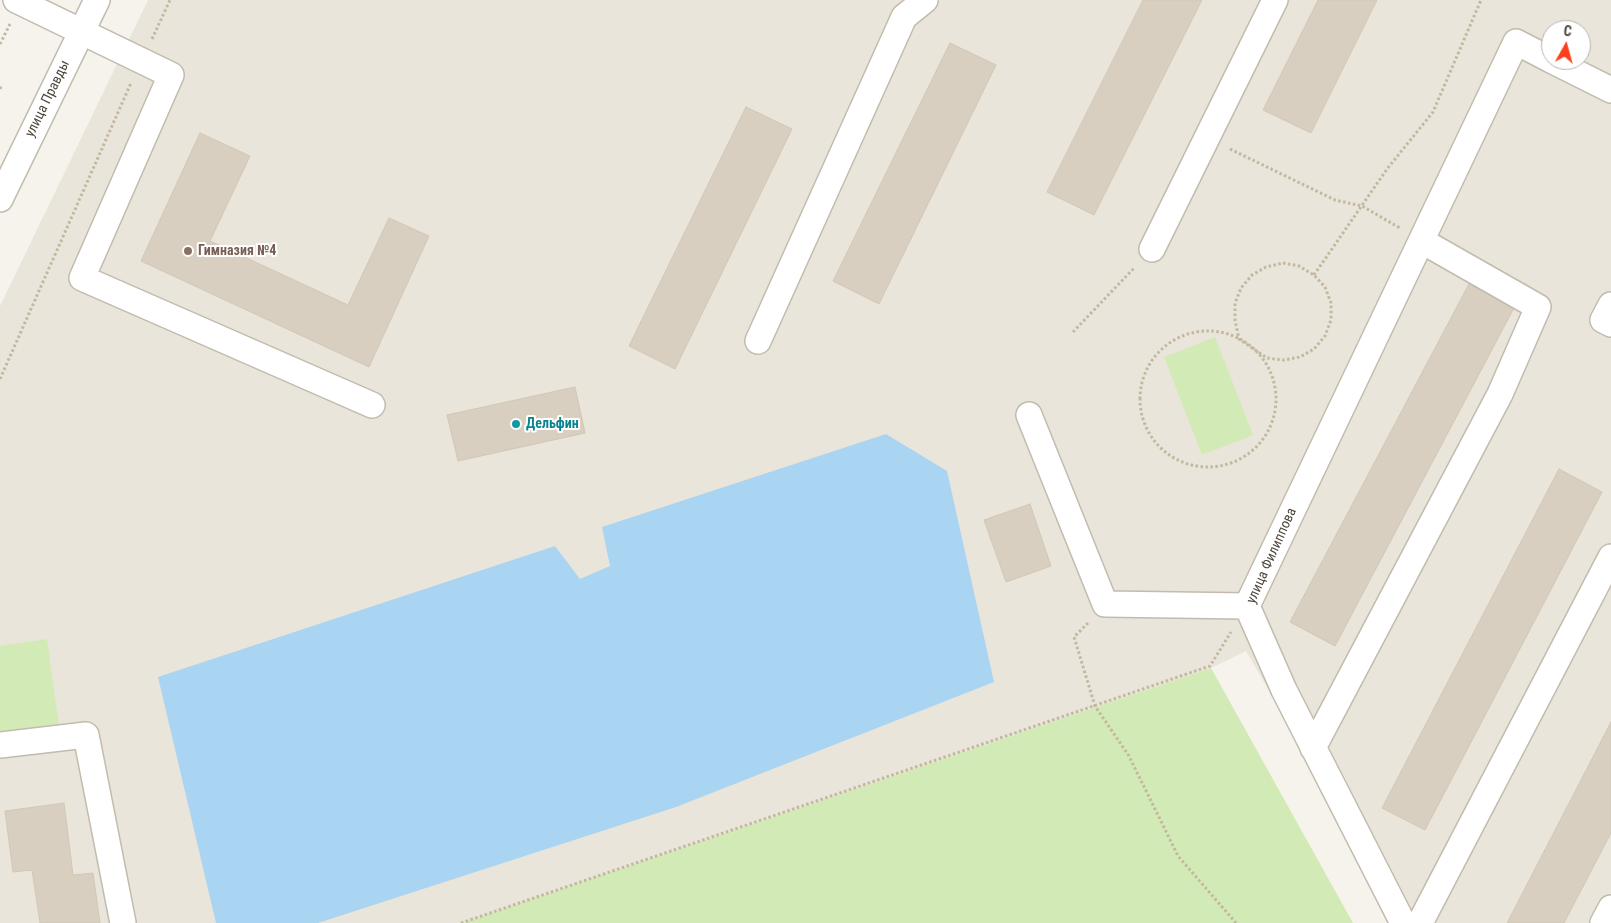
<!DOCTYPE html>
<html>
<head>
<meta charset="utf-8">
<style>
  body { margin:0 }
  #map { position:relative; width:1611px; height:923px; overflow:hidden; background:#f6f3ec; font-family:"Roboto Condensed",sans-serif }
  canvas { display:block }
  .north { position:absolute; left:1541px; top:20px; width:50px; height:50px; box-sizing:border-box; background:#fff; border:1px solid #b7b4b0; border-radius:50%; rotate:7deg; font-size:14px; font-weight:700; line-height:20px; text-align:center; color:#4b4439 }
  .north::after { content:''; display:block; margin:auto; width:18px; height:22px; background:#fc3f1d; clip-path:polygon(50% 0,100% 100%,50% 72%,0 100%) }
</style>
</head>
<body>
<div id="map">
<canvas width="1611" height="923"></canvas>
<div class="north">С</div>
</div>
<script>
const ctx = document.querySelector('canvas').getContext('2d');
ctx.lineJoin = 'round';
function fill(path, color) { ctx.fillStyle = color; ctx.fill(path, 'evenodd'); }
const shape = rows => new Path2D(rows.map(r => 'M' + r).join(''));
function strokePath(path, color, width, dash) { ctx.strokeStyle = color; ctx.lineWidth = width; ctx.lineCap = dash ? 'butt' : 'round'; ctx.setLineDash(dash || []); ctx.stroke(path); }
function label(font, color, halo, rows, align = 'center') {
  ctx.font = font + ' "Roboto Condensed",sans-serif'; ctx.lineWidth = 4; ctx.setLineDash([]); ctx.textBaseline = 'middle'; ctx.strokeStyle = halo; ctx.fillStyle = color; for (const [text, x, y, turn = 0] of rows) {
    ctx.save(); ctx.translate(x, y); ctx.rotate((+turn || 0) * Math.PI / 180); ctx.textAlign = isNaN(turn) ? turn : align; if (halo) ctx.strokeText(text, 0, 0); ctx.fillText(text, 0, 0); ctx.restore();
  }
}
const residential = shape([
  [148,0,1611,0,1611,923,1403,923,1246,651,1211,668,463,923,0,923,0,306],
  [1551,30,1581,30,1581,60,1551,60]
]);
const green = shape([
  [1215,337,1253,435,1202,455,1164,357],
  [47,639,59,727,0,735,0,646],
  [1211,668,1353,923,462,923]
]);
const water = shape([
  [886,434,947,471,994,682,676,807,318,923,216,923,158,677,555,546,580,579,610,566,602,527]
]);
const building = shape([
  [1143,0,1202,0,1094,215,1047,192,1143,0],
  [1318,0,1377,0,1311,133,1263,110,1318,0],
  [950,43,996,65,879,304,833,281,950,43],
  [746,107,792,129,675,369,629,346,746,107],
  [200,133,250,156,210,241,348,305,389,218,429,236,369,367,141,261,200,133],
  [1469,284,1514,308,1335,646,1290,622,1469,284],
  [575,387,585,433,458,461,447,415,575,387],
  [1559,469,1602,492,1425,830,1382,808,1559,469],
  [1030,504,1051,566,1006,582,984,520,1030,504],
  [1611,722,1611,833,1564,923,1507,923,1611,722],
  [64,803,73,875,93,873,100,923,40,923,32,870,13,872,5,811,64,803]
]);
const path = shape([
  [152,39,170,0],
  [0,44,10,24],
  [0,89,1,86],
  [1230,149,1335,200,1362,206,1400,228],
  [1283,263,1299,266,1314,275,1325,287,1331,303,1331,320,1325,336,1314,349,1300,357,1284,360,1267,358,1239,339,1235,320,1235,303,1241,288,1252,275,1266,267,1283,263],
  [1314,275,1387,169,1433,112,1481,0],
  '1140 399a68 68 0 1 1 136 0a68 68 0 1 1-136 0Z',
  [1073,332,1135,267],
  [0,379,131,83],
  [1088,623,1074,637,1095,706,1129,756,1178,856,1236,923],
  [461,923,1210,666,1231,632]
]);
const minor = shape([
  [16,0,171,75,82,278,372,405],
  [1551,60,1611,90],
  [0,199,97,0],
  [1152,249,1275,0],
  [1611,305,1603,320,1611,324],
  [758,341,904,17,925,0],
  [1029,415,1105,604,1247,606],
  [0,745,86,735,123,923],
  [1313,748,1500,394,1538,307,1422,241],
  [1403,923,1284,690,1247,606,1516,42,1551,60],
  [1420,923,1611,557],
  [1603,923,1611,908]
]);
const markers = [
  [188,251,5,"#8d6e63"],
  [516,424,5,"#0f9aa8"]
];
const streetNames = [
  ["улица Правды",48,99,-64],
  ["улица Филиппова",1272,556,-66]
];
const educationNames = [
  ["Гимназия №4",198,251]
];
const cultureNames = [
  ["Дельфин",526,424]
];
fill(residential, '#eae5da');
fill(green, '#d2eab5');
fill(water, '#a9d4f2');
fill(building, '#d8cfc1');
strokePath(building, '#d3c7b4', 1);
strokePath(minor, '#c2bbae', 28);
strokePath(path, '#c4b79f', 3, [2.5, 2.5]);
strokePath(minor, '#fff', 25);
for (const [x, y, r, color] of markers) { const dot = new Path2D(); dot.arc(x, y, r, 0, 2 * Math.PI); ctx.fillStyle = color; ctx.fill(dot); strokePath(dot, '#fff', 2); }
label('14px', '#4b4439', '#fff', streetNames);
label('bold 14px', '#785e54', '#fff', educationNames, 'left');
label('bold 14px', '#0d838f', '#fff', cultureNames, 'left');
</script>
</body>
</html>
